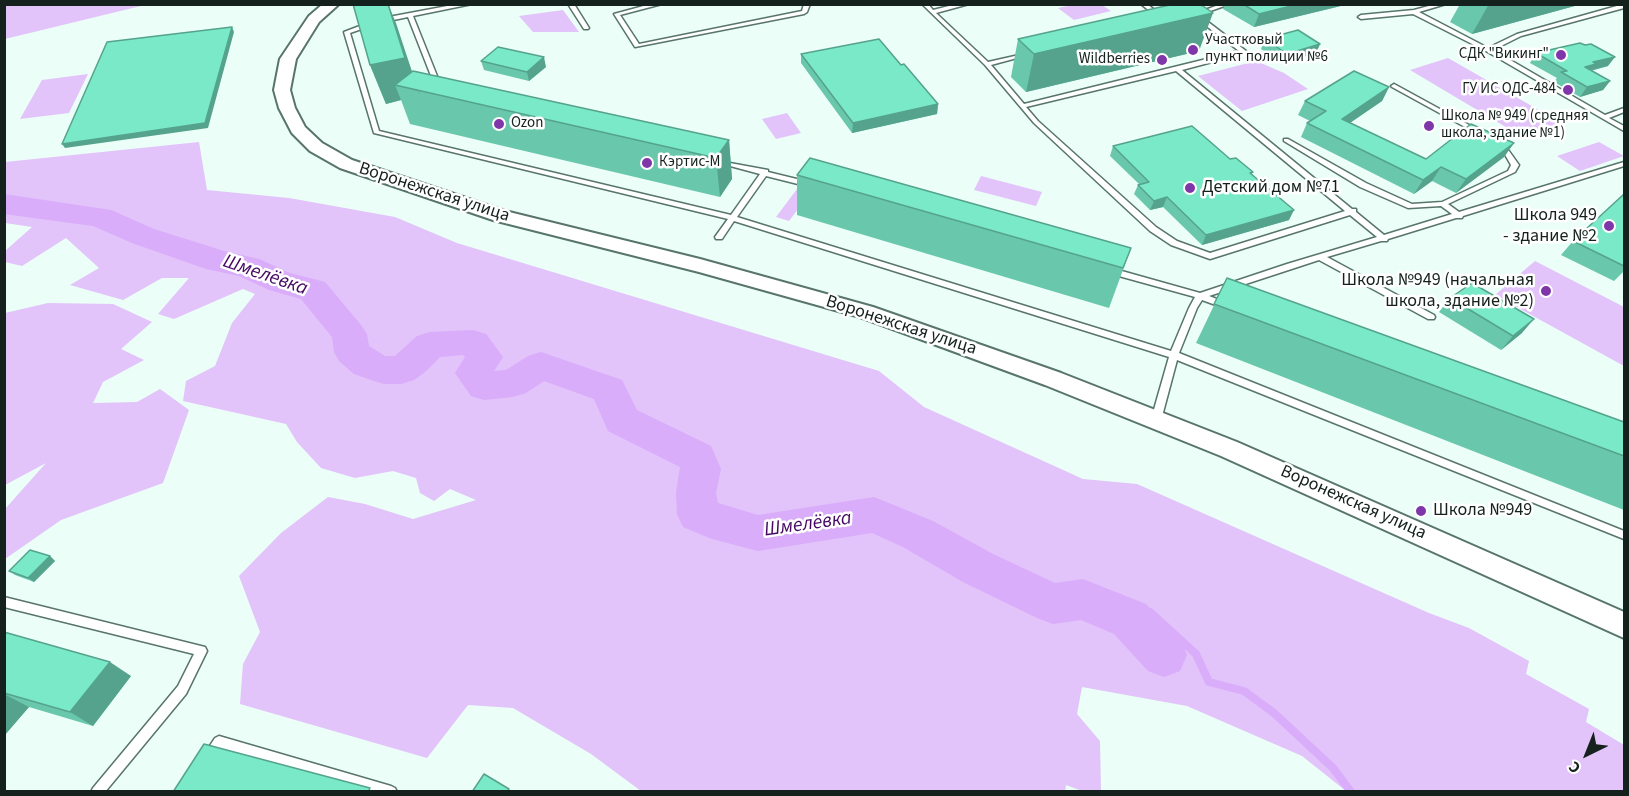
<!DOCTYPE html>
<html>
<head>
<meta charset="utf-8">
<style>
  body { margin:0 }
  #map { position:relative; width:1629px; height:796px; overflow:hidden; background:#ebfef7; font-family:"Source Sans 3",sans-serif }
  canvas { display:block }
  .frame { position:absolute; inset:0; border:6px solid #15211d; pointer-events:none }
  .north { position:absolute; left:1557px; top:724px; width:60px; height:60px; -webkit-text-stroke:4px #fff; paint-order:stroke; rotate:223deg; font-size:16px; font-weight:700; line-height:24px; text-align:center; color:#15211d }
  .north::after { content:''; display:block; margin:auto; width:21px; height:27px; background:#15211d; clip-path:polygon(50% 0,100% 100%,50% 72%,0 100%) }
</style>
</head>
<body>
<div id="map">
<canvas width="1629" height="796"></canvas>
<div class="frame"></div>
<div class="north">С</div>
</div>
<script>
const ctx = document.querySelector('canvas').getContext('2d');
ctx.lineJoin = 'round';
function fill(path, color) { ctx.fillStyle = color; ctx.fill(path, 'evenodd'); }
const shape = rows => new Path2D(rows.map(r => 'M' + r).join(''));
function strokePath(path, color, width, dash) { ctx.strokeStyle = color; ctx.lineWidth = width; ctx.lineCap = dash ? 'butt' : 'round'; ctx.setLineDash(dash || []); ctx.stroke(path); }
function label(font, color, halo, rows, align = 'center') {
  ctx.font = font + ' "Source Sans 3",sans-serif'; ctx.lineWidth = 5; ctx.setLineDash([]); ctx.textBaseline = 'middle'; ctx.strokeStyle = halo; ctx.fillStyle = color; for (const [text, x, y, turn = 0] of rows) {
    ctx.save(); ctx.translate(x, y); ctx.rotate((+turn || 0) * Math.PI / 180); ctx.textAlign = isNaN(turn) ? turn : align; if (halo) ctx.strokeText(text, 0, 0); ctx.fillText(text, 0, 0); ctx.restore();
  }
}
const green = shape([
  [4,5,5,4,145,5,5,39],
  [1073,5,1102,5,1111,11,1074,20,1058,8],
  [563,10,579,32,533,32,519,16],
  [1448,58,1565,125,1526,139,1410,70],
  [1256,61,1284,73,1308,89,1242,111,1198,76],
  [88,74,69,113,20,119,42,80],
  [787,113,801,133,776,139,762,119],
  [199,142,207,190,289,198,395,217,457,243,879,371,924,407,1083,479,1137,484,1429,613,1469,628,1529,661,1526,674,1589,709,1586,722,1624,745,1624,791,1346,791,1302,756,1187,706,1082,687,1077,714,1100,741,1101,791,1082,791,1066,785,1065,792,641,791,591,754,513,708,468,705,427,758,240,704,243,664,260,632,239,576,281,533,328,497,365,504,413,519,476,500,450,489,434,501,420,493,416,478,393,471,355,478,321,468,297,442,286,424,183,401,186,381,215,366,232,323,255,294,243,289,174,319,158,314,189,278,162,278,123,300,70,285,99,268,66,238,22,266,5,262,5,251,32,227,5,223,5,162],
  [1599,142,1624,156,1580,171,1557,156],
  [981,176,1042,192,1036,206,974,190],
  [797,189,810,193,789,221,776,217],
  [1535,261,1624,307,1624,366,1495,295],
  [48,303,113,304,152,322,121,349,144,360,103,382,93,403,137,402,160,389,189,410,163,483,61,520,5,559,5,509,46,463,5,485,5,313]
]);
const stream = shape([
  [1130,619,1150,612,1196,654,1209,682,1244,691,1274,713,1333,768,1351,792]
]);
const river = shape([
  [4,194,111,210,154,229,224,251,259,259,290,273,325,282,361,325,367,334,369,346,385,356,395,356,417,336,430,332,473,330,486,334,503,357,494,371,506,370,528,356,541,352,622,380,637,410,711,446,721,469,716,493,718,503,758,515,874,497,933,521,993,554,1055,583,1083,579,1146,604,1180,639,1187,655,1180,671,1164,677,1148,671,1114,634,1081,620,1053,624,1037,618,963,582,903,547,872,533,758,551,712,539,683,527,677,514,676,493,680,467,608,431,594,399,544,381,526,393,513,397,484,400,471,396,455,373,465,357,463,355,440,357,425,372,414,380,401,384,384,384,371,380,354,374,339,361,334,352,332,337,301,299,269,290,239,276,206,269,132,243,93,226,4,214,4,194]
]);
const service = shape([
  [458,4,472,4,413,16,441,86,440,87,435,86,408,17,379,23,350,33,379,131,731,215,760,174,719,163,719,161,768,170,768,172,809,182,810,184,806,186,766,176,737,217,1171,351,1189,308,1195,297,1108,273,1107,271,1108,269,1111,268,1200,293,1287,264,1377,237,1350,215,1210,259,1171,245,1150,231,1034,123,985,65,922,4,928,4,933,10,957,4,969,4,936,13,988,62,1028,53,1028,55,991,65,1024,104,1239,51,1192,15,1221,4,1230,4,1199,15,1246,51,1246,53,1182,70,1352,209,1356,209,1356,212,1384,235,1452,214,1441,206,1408,208,1360,187,1284,141,1284,139,1288,139,1366,183,1412,204,1442,202,1508,171,1511,165,1504,153,1494,144,1495,143,1499,143,1509,151,1519,165,1515,172,1448,204,1459,212,1624,162,1624,166,1463,216,1462,218,1456,218,1388,239,1387,241,1381,241,1327,257,1434,315,1435,317,1434,319,1428,319,1319,260,1209,296,1230,304,1231,306,1230,308,1224,308,1202,300,1197,308,1179,353,1624,531,1624,539,1177,360,1161,420,1159,423,1156,424,1153,423,1151,420,1169,357,734,221,722,239,716,239,715,237,728,219,374,133,344,32,378,19,458,4],
  [1176,71,1345,211,1210,253,1177,241,1156,227,1038,121,1026,107,1176,71],
  [568,4,574,4,589,28,588,29,584,29,568,4],
  [651,4,662,4,620,15,639,44,802,11,804,4,810,4,807,12,804,14,635,47,614,14,651,4],
  [1141,4,1147,4,1163,17,1158,18,1141,4],
  [1436,4,1446,4,1419,12,1488,48,1517,34,1624,4,1624,8,1521,36,1493,50,1605,115,1624,108,1624,112,1609,118,1624,126,1624,131,1486,51,1413,14,1361,19,1358,17,1361,15,1414,10,1436,4],
  [1394,84,1480,131,1481,132,1478,134,1476,133,1392,87,1391,86,1394,84],
  [4,597,205,647,207,651,186,694,105,792,91,792,93,788,178,686,194,654,4,607,4,597],
  [219,736,391,786,395,788,397,792,368,792,222,749,213,761,209,763,205,761,203,757,205,753,215,738,219,736]
]);
const tertiary = shape([
  [323,4,339,4,319,22,296,59,290,90,295,108,305,127,322,143,352,160,505,211,700,259,873,307,1061,373,1237,442,1624,612,1624,638,1221,456,1045,385,860,317,699,272,493,220,340,168,310,151,292,133,279,108,274,90,280,59,309,16,323,4]
]);
const wall = shape([
  [353,4,388,4,412,72,729,140,732,179,720,197,410,124,401,100,386,104,370,65],
  [1169,4,1200,4,1199,51,1026,92,1011,77,1018,39,1170,5],
  [1225,4,1349,4,1254,27,1223,9],
  [1460,4,1582,4,1472,34,1450,22],
  [1265,39,1320,44,1316,53,1283,63,1261,49],
  [1536,53,1608,66,1591,71,1610,81,1603,90,1580,97,1554,82,1557,78,1530,63],
  [801,54,901,65,938,104,937,114,852,133,801,63],
  [481,61,546,67,529,81,484,70],
  [1389,87,1382,101,1350,123,1426,159,1514,143,1504,157,1456,193,1432,181,1414,194,1301,137,1307,123,1310,121,1298,115,1305,101],
  [1113,146,1230,159,1253,172,1252,174,1289,220,1202,245,1163,207,1150,210,1134,194,1138,185,1139,184,1110,156],
  [797,175,1131,248,1109,308,797,215],
  [1624,194,1624,271,1614,281,1561,255,1573,241],
  [1227,278,1624,422,1624,510,1196,343],
  [1450,298,1522,333,1501,350,1439,312],
  [50,556,55,561,34,582,15,575,9,571],
  [4,632,131,676,93,726,29,707,4,736]
]);
const shadedWall = shape([
  [388,4,396,23,420,96,418,91,395,85,401,100,386,104,370,65],
  [1299,4,1349,4,1254,27,1259,14],
  [1489,4,1582,4,1472,34],
  [1213,13,1199,51,1026,92,1034,54],
  [232,27,234,32,208,128,65,148,62,144],
  [1320,44,1316,53,1283,63,1287,54],
  [544,57,546,67,529,81,527,72],
  [1615,57,1608,66,1592,70,1585,67,1593,62],
  [1610,81,1603,90,1580,97,1587,87],
  [1389,87,1382,101,1335,133,1342,119],
  [938,104,937,114,852,133,853,123],
  [729,140,732,179,720,197,716,158],
  [1514,143,1504,157,1456,193,1466,179],
  [1441,167,1432,181,1414,194,1423,180],
  [1167,197,1163,207,1150,210,1154,201],
  [1294,210,1289,220,1202,245,1206,235],
  [1534,319,1522,333,1501,350,1513,336],
  [50,556,55,561,34,582,28,578],
  [110,662,131,676,93,726,70,712],
  [4,694,29,707,4,736]
]);
const building = shape([
  [353,4,388,4,405,58,370,65,353,4],
  [1174,4,1200,4,1213,13,1034,54,1018,39,1174,4],
  [1243,4,1299,4,1259,14,1243,4],
  [232,27,205,123,62,144,107,42,232,27],
  [1298,30,1320,44,1287,54,1265,39,1298,30],
  [879,39,901,65,904,64,938,104,853,123,801,54,879,39],
  [1580,43,1585,45,1591,44,1615,57,1593,62,1596,64,1585,67,1610,81,1587,87,1561,72,1567,71,1536,53,1580,43],
  [498,47,544,57,527,72,481,61,498,47],
  [413,71,729,140,716,158,395,85,413,71],
  [1354,71,1389,87,1342,119,1426,159,1471,124,1514,143,1466,179,1441,167,1423,180,1307,123,1326,111,1305,101,1354,71],
  [1192,126,1230,159,1236,158,1253,172,1250,173,1294,210,1206,235,1167,197,1154,201,1138,185,1149,182,1113,146,1192,126],
  [810,158,1131,248,1123,268,797,175,810,158],
  [1624,194,1624,266,1573,241,1624,194],
  [1227,278,1624,422,1624,456,1214,304,1227,278],
  [1472,283,1534,319,1513,336,1450,298,1472,283],
  [30,550,50,556,28,578,9,571,30,550],
  [4,632,110,662,70,712,4,693,4,632],
  [204,744,370,788,368,792,173,792,204,744],
  [484,774,509,789,507,792,472,792,484,774]
]);
const markers = [
  [1193,50,6,"#7e36a9"],
  [1561,55,6,"#7e36a9"],
  [1162,60,6,"#7e36a9"],
  [1568,90,6,"#7e36a9"],
  [499,124,6,"#7e36a9"],
  [1429,126,6,"#7e36a9"],
  [647,163,6,"#7e36a9"],
  [1190,188,6,"#7e36a9"],
  [1609,226,6,"#7e36a9"],
  [1546,291,6,"#7e36a9"],
  [1421,511,6,"#7e36a9"]
];
const farPoinames = [
  ["Участковый",1205,41],
  ["пункт полиции №6",1205,58],
  ["СДК \"Викинг\"",1549,55,"right"],
  ["Wildberries",1150,60,"right"],
  ["ГУ ИС ОДС-484",1556,90,"right"],
  ["Школа № 949 (средняя",1441,117],
  ["школа, здание №1)",1441,134],
  ["Ozon",511,124],
  ["Кэртис-М",659,163]
];
const poiNames = [
  ["Детский дом №71",1202,188],
  ["Школа 949",1597,216,"right"],
  ["- здание №2",1597,237,"right"],
  ["Школа №949 (начальная",1534,281,"right"],
  ["школа, здание №2)",1534,302,"right"],
  ["Школа №949",1433,511]
];
const streetNames = [
  ["Воронежская улица",434,193,18],
  ["Воронежская улица",901,326,18],
  ["Воронежская улица",1353,503,24]
];
const waterNames = [
  ["Шмелёвка",265,276,19],
  ["Шмелёвка",808,525,-8]
];
fill(green, '#e2c3fa');
strokePath(stream, '#d9adf9', 8);
fill(river, '#d9adf9');
strokePath(service, '#58756b', 3);
strokePath(tertiary, '#58756b', 4);
fill(service, '#fff');
fill(tertiary, '#fff');
fill(wall, '#69c8ac');
fill(shadedWall, '#55a38c');
fill(building, '#7ae9c8');
strokePath(building, '#55a38c', 1.5);
for (const [x, y, r, color] of markers) { const dot = new Path2D(); dot.arc(x, y, r, 0, 2 * Math.PI); ctx.fillStyle = color; ctx.fill(dot); strokePath(dot, '#fff', 2); }
label('15px', '#15211d', '#fff', farPoinames, 'left');
label('18px', '#15211d', '#fff', poiNames, 'left');
label('18px', '#15211d', '#fff', streetNames);
label('italic 20px', '#440862', '#fff', waterNames);
</script>
</body>
</html>
